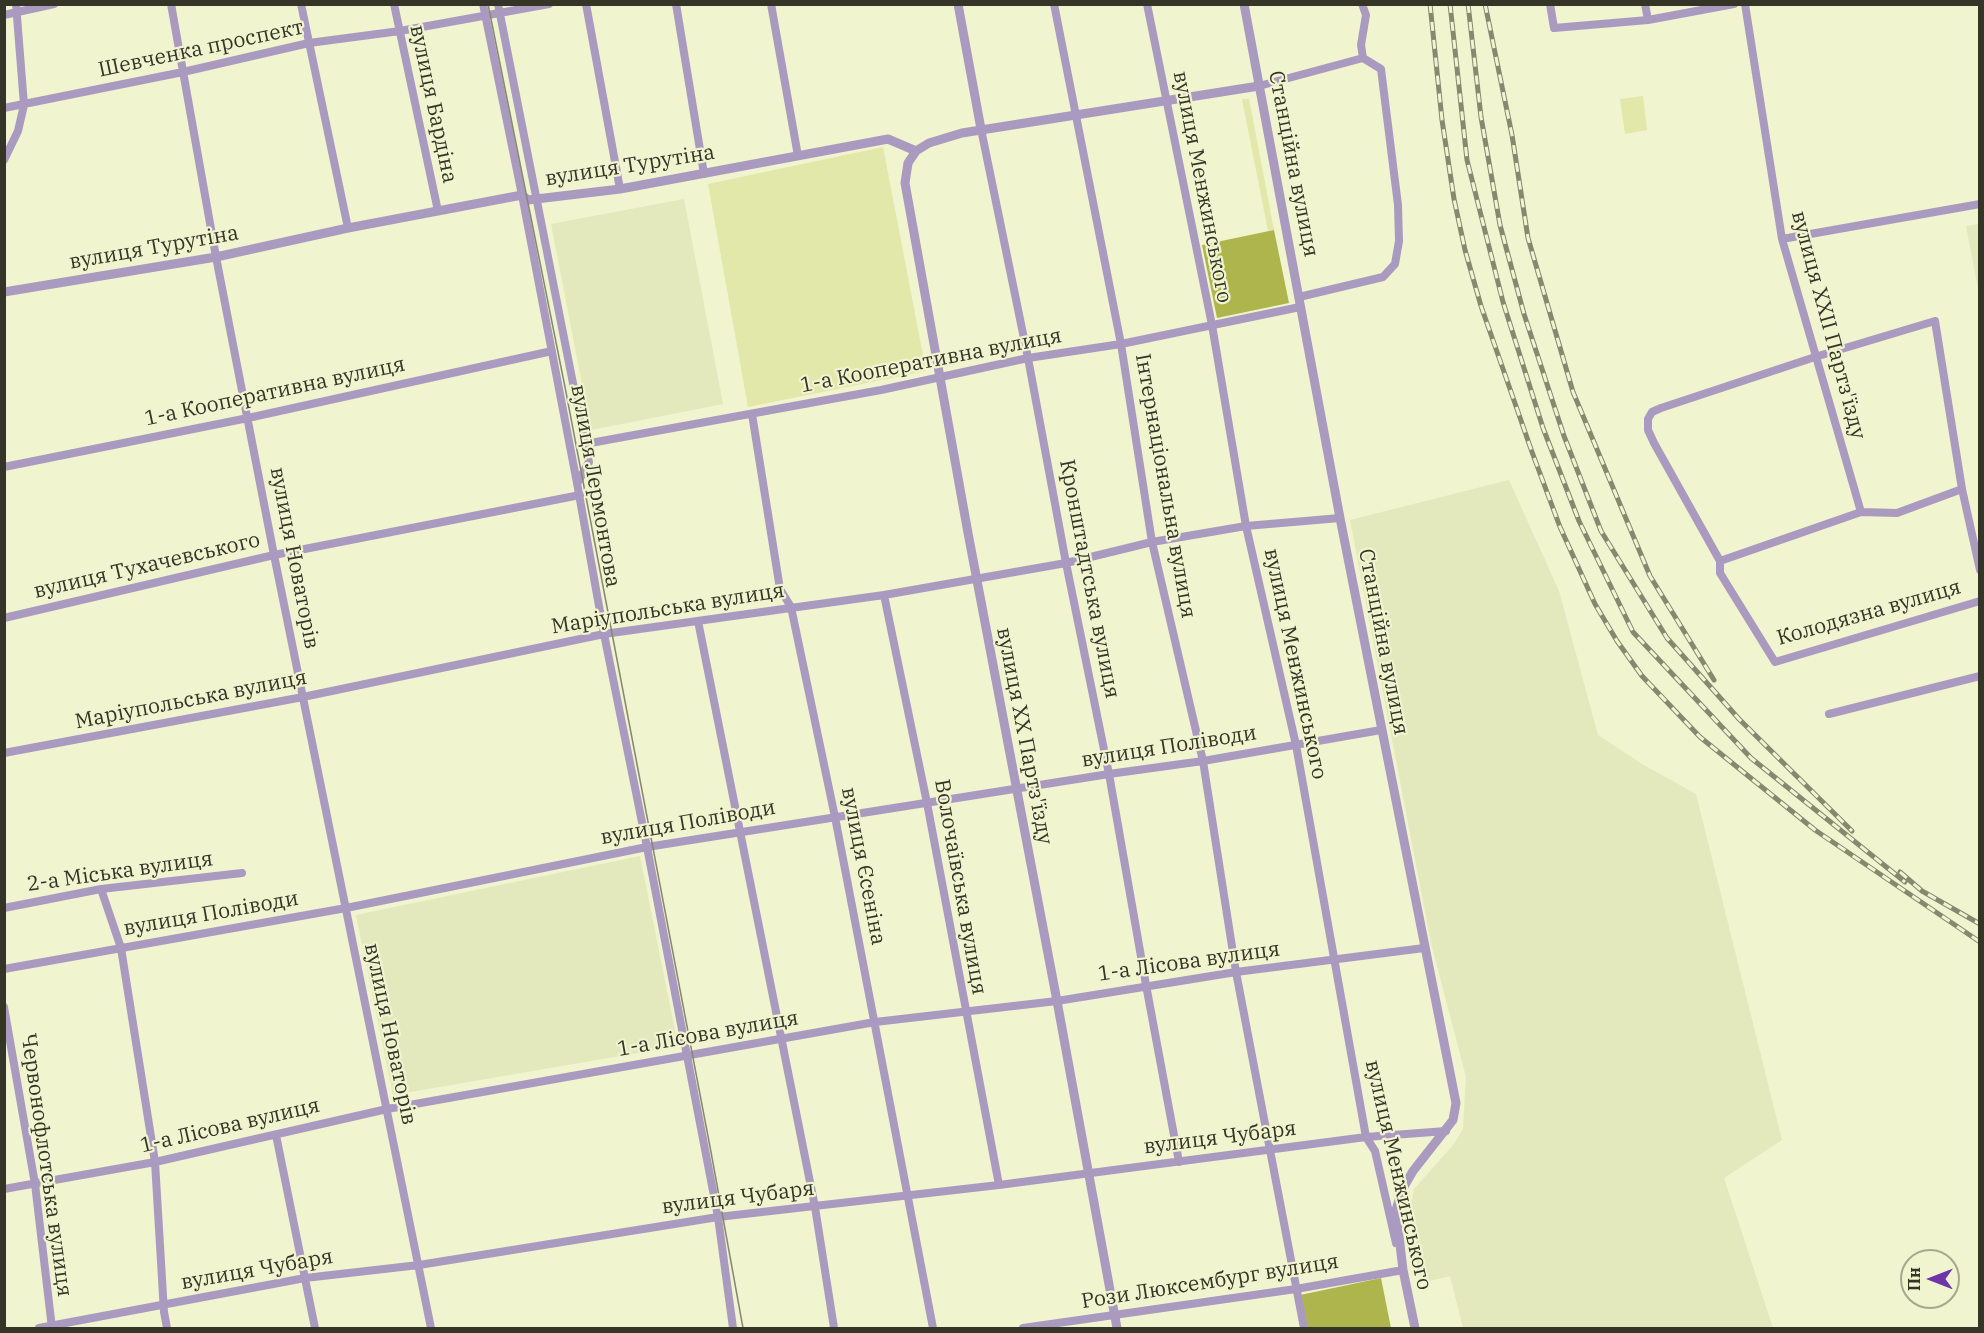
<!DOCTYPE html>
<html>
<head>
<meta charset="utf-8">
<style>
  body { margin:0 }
  #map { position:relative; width:1984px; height:1333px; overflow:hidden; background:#f0f4cf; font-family:"IBM Plex Serif",serif }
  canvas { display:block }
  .frame { position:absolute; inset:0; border:6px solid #343527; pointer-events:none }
  .north { position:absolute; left:1900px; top:1249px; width:60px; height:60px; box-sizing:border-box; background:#f0f4cf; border:2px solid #a5a88c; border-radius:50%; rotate:270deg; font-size:16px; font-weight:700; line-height:24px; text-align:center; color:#343527 }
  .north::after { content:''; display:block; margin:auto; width:21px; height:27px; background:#7034a9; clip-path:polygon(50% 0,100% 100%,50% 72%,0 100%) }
</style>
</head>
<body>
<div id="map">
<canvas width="1984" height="1333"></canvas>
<div class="frame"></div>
<div class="north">Пн</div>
</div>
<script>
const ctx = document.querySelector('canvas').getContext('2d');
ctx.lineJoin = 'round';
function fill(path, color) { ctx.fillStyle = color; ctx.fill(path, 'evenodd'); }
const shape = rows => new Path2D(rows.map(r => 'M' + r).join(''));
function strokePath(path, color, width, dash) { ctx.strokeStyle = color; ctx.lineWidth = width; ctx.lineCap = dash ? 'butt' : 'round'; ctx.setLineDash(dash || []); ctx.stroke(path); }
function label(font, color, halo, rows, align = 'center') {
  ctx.font = font + ' "IBM Plex Serif",serif'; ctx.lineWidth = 4.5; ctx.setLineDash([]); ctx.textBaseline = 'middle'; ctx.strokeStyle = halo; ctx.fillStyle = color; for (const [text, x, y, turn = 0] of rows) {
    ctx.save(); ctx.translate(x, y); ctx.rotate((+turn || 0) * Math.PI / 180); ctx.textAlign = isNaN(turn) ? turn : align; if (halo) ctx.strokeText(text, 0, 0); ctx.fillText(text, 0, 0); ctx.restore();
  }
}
const built = shape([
  [684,199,723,404,591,430,551,224],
  [1979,224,1980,224,1979,294,1966,226],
  [1509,480,1559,591,1598,735,1642,764,1696,794,1782,1140,1724,1178,1773,1328,1463,1328,1450,1276,1422,1283,1416,1256,1410,1210,1414,1189,1454,1144,1463,1129,1466,1077,1431,943,1350,520],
  [640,856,678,1046,393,1095,356,915]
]);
const green = shape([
  [1643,96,1647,130,1625,134,1620,99],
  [1242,99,1249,99,1274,230,1268,231],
  [883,147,926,371,748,407,708,184]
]);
const forest = shape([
  [1274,230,1289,303,1217,318,1202,245],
  [1381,1278,1391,1328,1307,1328,1300,1295]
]);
const minor = shape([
  [171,4,216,257,274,555,431,1328],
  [301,4,348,228],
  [394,4,438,211],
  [483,4,522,195,577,483,604,634,647,847,718,1217,733,1328],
  [498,4,585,444],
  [586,4,620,189],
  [676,4,704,174],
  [771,4,798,156],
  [1054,4,1121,344,1152,542,1203,761,1236,972,1304,1328],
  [1147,4,1212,325,1246,526,1296,745,1366,1137,1375,1151,1396,1243],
  [1550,4,1554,28,1648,20,1734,4],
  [1645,4,1648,20],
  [1745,4,1782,239,1861,512],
  [4,15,54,4],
  [1259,86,1363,58],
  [4,108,183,72,309,43,400,31,549,4],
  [981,129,1028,358,1066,563,1109,774,1146,985,1179,1162],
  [4,160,18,131,24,105,16,4],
  [1782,239,1980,204],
  [1299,297,1383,277,1395,264,1399,241,1398,205,1381,69,1363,58,1361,45,1366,15,1362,4],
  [752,414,780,589,791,607,835,817,933,1328],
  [4,467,248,418,552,351],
  [578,482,589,462,585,444,881,390,1028,358,1121,344,1300,307],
  [1720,561,1861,512,1897,513,1962,489],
  [1980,570,1962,489,1935,321,1815,357,1661,408,1652,412,1648,419,1648,430,1654,443,1720,561,1720,573,1775,662,1980,601],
  [884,595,927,803,999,1185],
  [4,618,274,555,580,495],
  [698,621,815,1207,834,1328],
  [1829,714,1980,676],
  [4,753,303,697,604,634,884,595,1066,563,1152,542,1246,526,1340,518],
  [101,889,121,948,155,1162,164,1312,167,1328],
  [4,908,101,889,242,873],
  [4,969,346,908,647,847,1109,774,1203,761,1381,730],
  [4,1007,35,1184,52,1328],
  [276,1135,315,1328],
  [4,1189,155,1162,387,1109,875,1022,1057,1001,1236,972,1424,948],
  [39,1328,305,1278,419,1265,718,1217,999,1185,1366,1137,1446,1131],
  [1023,1328,1296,1289,1403,1270,1402,1266]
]);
const tertiary = shape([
  [958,4,981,129],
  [1244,4,1340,518,1456,1103,1453,1120,1413,1171,1402,1190,1396,1210,1403,1270,1415,1328],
  [4,292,216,257,348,228,522,195,528,200,620,189,888,139,916,151],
  [1117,1328,1057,1001,968,533,905,183,908,163,916,151,929,143,962,133,1259,86]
]);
const tram = shape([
  [488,4,565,387,711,1152,743,1328]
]);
const rail = shape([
  [1430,4,1442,120,1454,199,1465,250,1481,306,1532,452,1560,527,1595,604,1617,641,1642,676,1700,737,1815,830,1980,942],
  [1450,4,1467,160,1503,302,1543,428,1579,521,1633,632,1751,758,1905,882],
  [1468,4,1481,117,1500,225,1524,314,1564,436,1601,531,1667,638,1739,719,1852,831],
  [1485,4,1512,135,1528,238,1573,392,1650,576,1714,680],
  [1900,872,1922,891,1980,924]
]);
const streetNames = [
  ["Шевченка проспект",201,49,-12],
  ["вулиця Бардіна",433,104,78],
  ["Станційна вулиця",1293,164,79],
  ["вулиця Турутіна",630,166,-9],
  ["вулиця Менжинського",1202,187,79],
  ["вулиця Турутіна",154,248,-10],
  ["вулиця XXII Партз'їзду",1828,325,75],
  ["1-а Кооперативна вулиця",931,361,-11],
  ["1-а Кооперативна вулиця",275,392,-12],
  ["вулиця Лермонтова",595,486,80],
  ["Інтернаціональна вулиця",1165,486,80],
  ["вулиця Новаторів",294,558,79],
  ["вулиця Тухачевського",147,566,-13],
  ["Кронштадтська вулиця",1089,579,79],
  ["Маріупольська вулиця",668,609,-9],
  ["Колодязна вулиця",1869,613,-16],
  ["Станційна вулиця",1383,642,79],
  ["вулиця Менжинського",1295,664,78],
  ["Маріупольська вулиця",191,700,-11],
  ["вулиця XX Партз'їзду",1024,736,79],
  ["вулиця Поліводи",1169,747,-9],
  ["вулиця Поліводи",688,823,-10],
  ["вулиця Єсеніна",863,866,79],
  ["2-а Міська вулиця",120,872,-8],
  ["Волочаївська вулиця",960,887,80],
  ["вулиця Поліводи",211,914,-10],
  ["1-а Лісова вулиця",1189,962,-8],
  ["вулиця Новаторів",390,1034,78],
  ["1-а Лісова вулиця",708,1034,-10],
  ["1-а Лісова вулиця",230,1126,-13],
  ["вулиця Чубаря",1220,1138,-7],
  ["Червонофлотська вулиця",46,1165,82],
  ["вулиця Менжинського",1398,1175,77],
  ["вулиця Чубаря",738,1198,-7],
  ["вулиця Чубаря",257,1270,-10],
  ["Рози Люксембург вулиця",1210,1282,-9]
];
fill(built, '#e4e8bd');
fill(green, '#e2e7aa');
fill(forest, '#afb54d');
strokePath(minor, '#aa9ac0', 8);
strokePath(tertiary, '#aa9ac0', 9);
strokePath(tram, '#868870', 1.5);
strokePath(rail, '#868870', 5);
strokePath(rail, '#f0f4cf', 3, [9]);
label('21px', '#343527', '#f0f4cf', streetNames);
</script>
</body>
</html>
